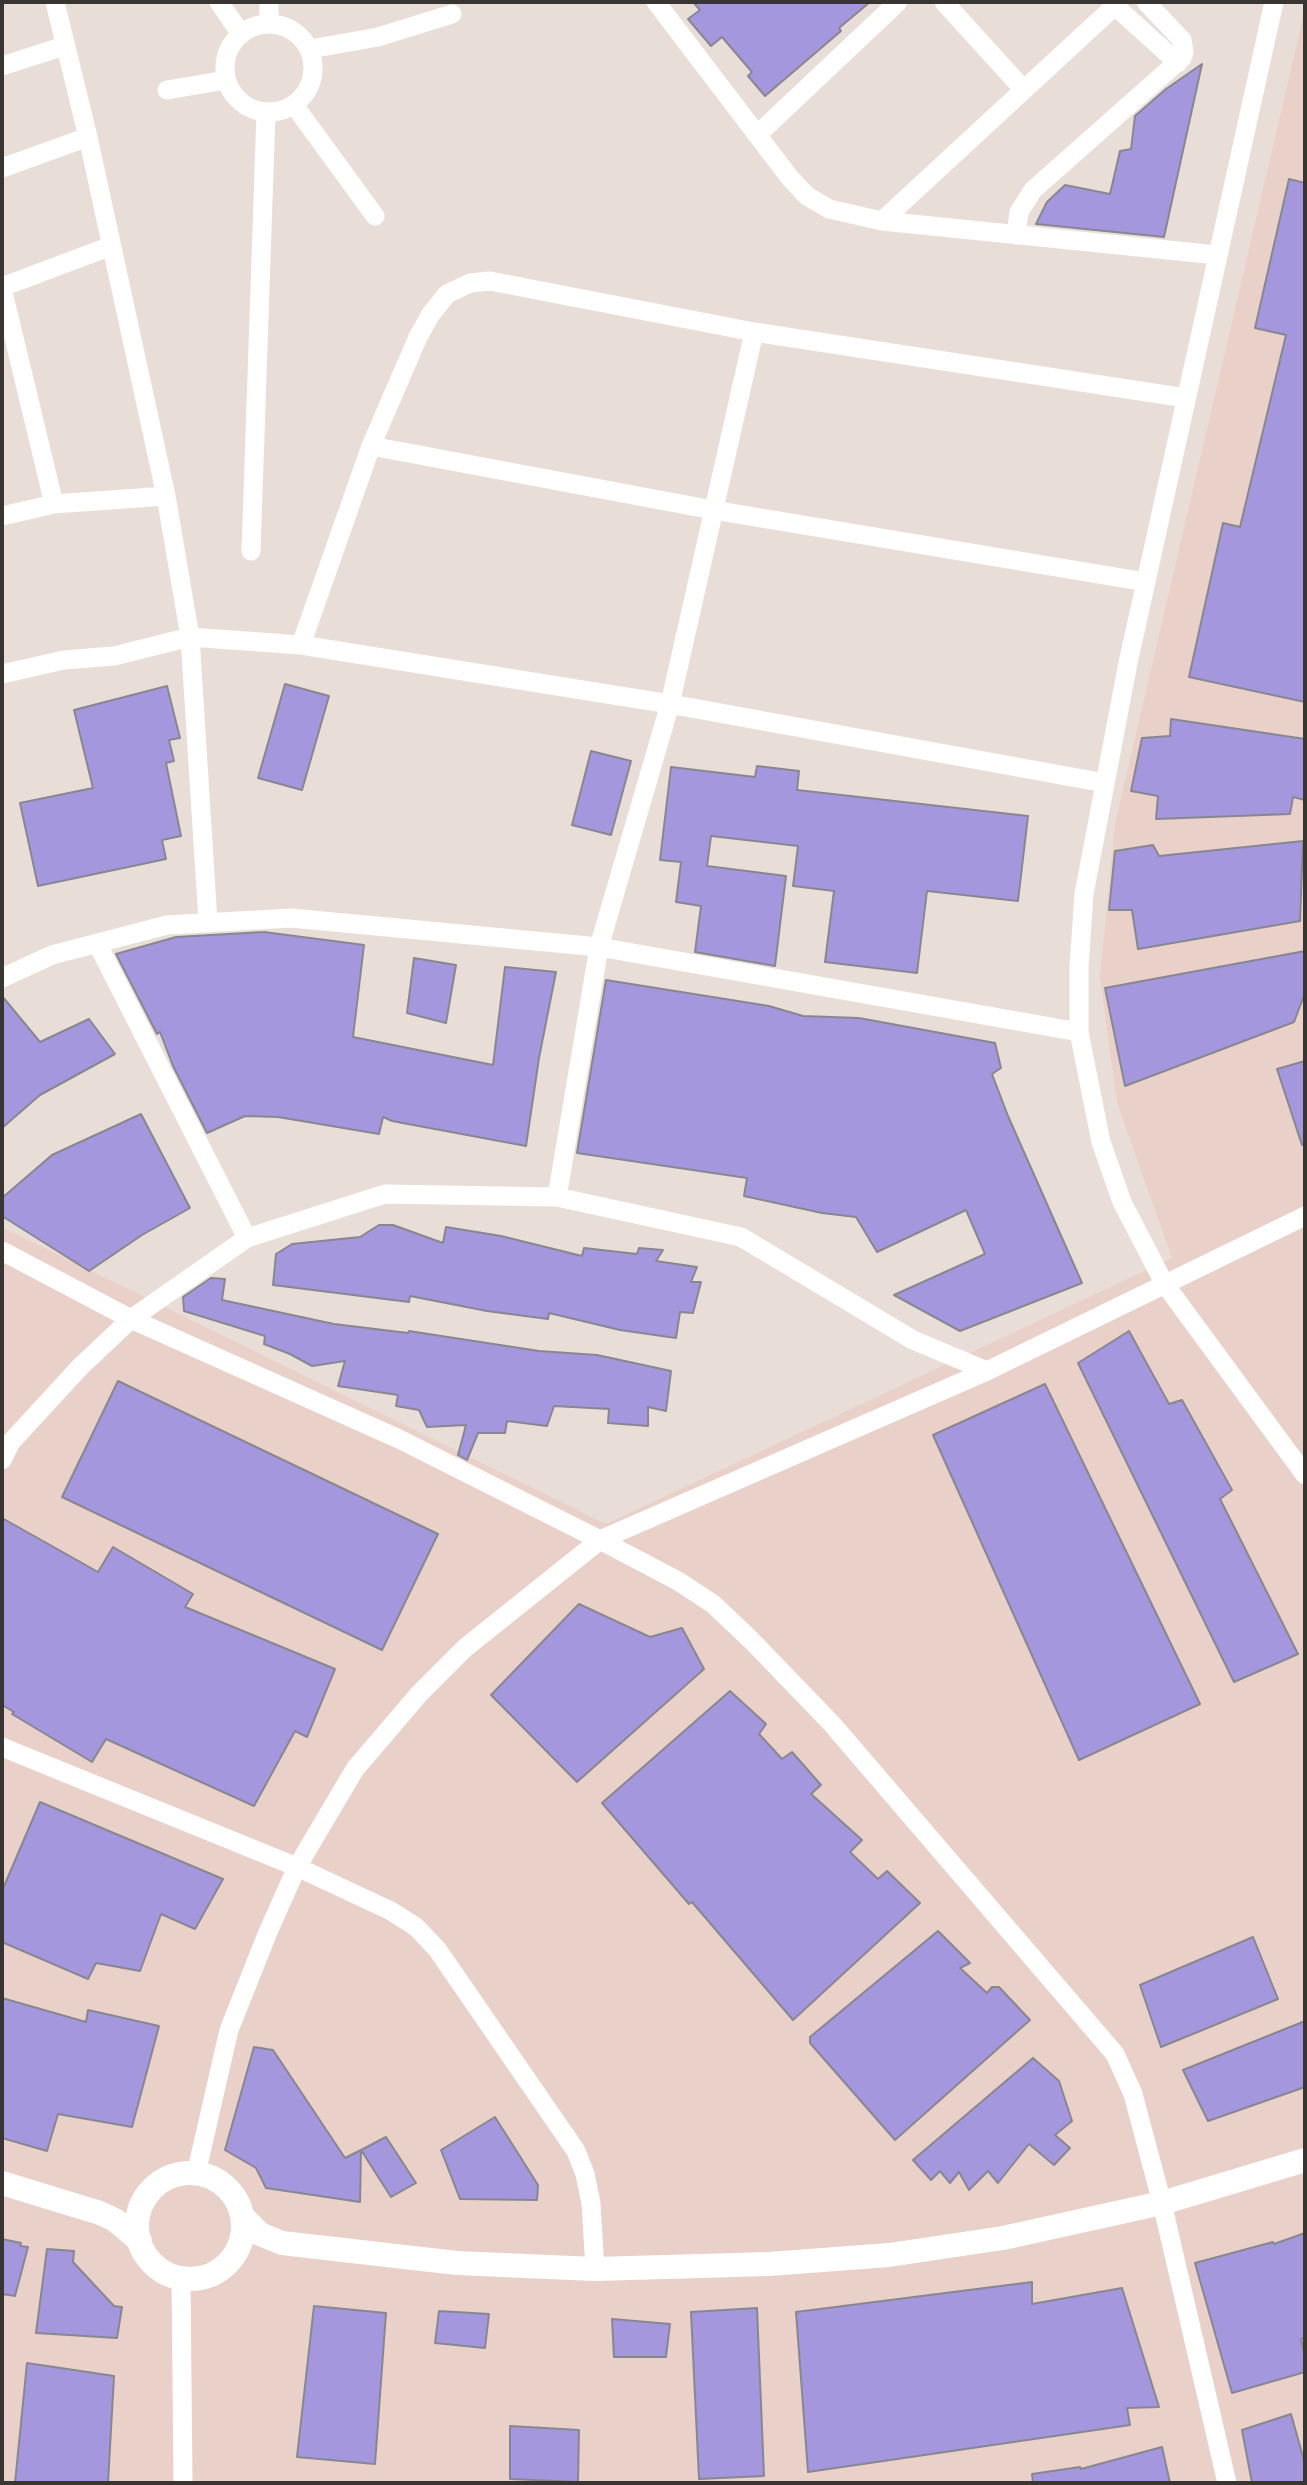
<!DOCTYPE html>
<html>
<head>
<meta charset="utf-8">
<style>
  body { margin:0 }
  #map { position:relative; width:1307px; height:2485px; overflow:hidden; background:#e9ded7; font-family:"Varela Round",sans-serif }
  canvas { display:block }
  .frame { position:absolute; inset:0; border:4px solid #393532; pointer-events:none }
</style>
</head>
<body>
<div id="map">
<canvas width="1307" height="2485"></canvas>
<div class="frame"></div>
</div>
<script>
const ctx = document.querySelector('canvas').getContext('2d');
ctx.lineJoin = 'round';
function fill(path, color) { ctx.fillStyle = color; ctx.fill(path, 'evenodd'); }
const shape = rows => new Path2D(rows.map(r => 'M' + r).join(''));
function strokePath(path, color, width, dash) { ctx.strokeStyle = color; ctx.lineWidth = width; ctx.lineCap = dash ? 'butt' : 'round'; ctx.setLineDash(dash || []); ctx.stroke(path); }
const industrial = shape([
  [1305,9,1305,2483,2,2483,2,1227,606,1524,1172,1258,1117,1103,1100,977,1115,824]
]);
const building = shape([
  [693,2,870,2,839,28,841,31,765,96,748,76,752,72,722,37,711,46,688,19,700,10,693,2],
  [1202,64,1164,237,1036,224,1047,202,1065,185,1110,194,1120,151,1131,149,1135,116,1166,89,1202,64],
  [1289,179,1305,183,1305,702,1189,677,1223,523,1240,527,1286,335,1255,328,1289,179],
  [285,684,329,696,302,790,258,778,285,684],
  [167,686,180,738,169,740,174,761,166,763,181,836,162,840,166,859,38,886,20,803,93,788,74,710,167,686],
  [1171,719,1305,739,1305,800,1293,797,1290,814,1156,819,1158,796,1131,791,1142,738,1170,736,1171,719],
  [591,751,631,761,611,835,572,825,591,751],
  [757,766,799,771,797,790,1028,816,1018,901,927,891,917,973,825,962,834,891,793,886,798,846,711,836,707,866,786,876,775,966,695,952,701,906,676,902,681,862,660,860,671,767,755,777,757,766],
  [1303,841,1300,921,1138,949,1132,910,1109,910,1115,851,1153,845,1159,856,1303,841],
  [264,932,364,945,353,1037,493,1065,505,967,556,972,539,1058,526,1146,392,1121,383,1117,379,1134,278,1117,245,1116,207,1133,173,1066,160,1032,157,1034,116,954,176,937,264,932],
  [1305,951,1305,993,1294,1022,1125,1086,1105,988,1305,951],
  [414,958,456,965,446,1023,407,1013,414,958],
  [606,980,769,1006,803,1016,859,1018,995,1043,1001,1068,992,1074,1008,1116,1082,1283,960,1331,894,1295,985,1254,966,1210,877,1252,856,1217,822,1213,744,1196,747,1178,577,1153,606,980],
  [2,996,40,1042,89,1019,115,1054,40,1095,2,1128,2,996],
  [1305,1061,1305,1144,1302,1145,1277,1069,1305,1061],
  [141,1114,190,1208,142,1235,89,1271,2,1216,2,1198,52,1155,141,1114],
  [379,1225,393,1225,443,1243,446,1227,501,1236,582,1256,584,1248,637,1254,639,1248,663,1250,656,1261,697,1267,691,1282,701,1282,693,1313,680,1312,676,1338,620,1330,549,1313,548,1319,487,1311,410,1296,409,1302,273,1285,276,1254,292,1244,360,1237,379,1225],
  [211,1278,225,1279,222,1300,334,1324,408,1333,409,1331,539,1351,597,1355,671,1371,666,1411,648,1407,648,1426,608,1423,609,1409,554,1406,547,1426,507,1421,505,1433,478,1433,467,1460,458,1455,466,1425,427,1427,419,1410,396,1406,398,1395,338,1386,345,1361,312,1366,290,1354,264,1344,265,1336,184,1311,183,1297,211,1278],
  [1129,1331,1169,1404,1182,1400,1232,1490,1220,1499,1298,1654,1234,1682,1078,1363,1129,1331],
  [118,1381,438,1534,382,1650,62,1497,118,1381],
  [1045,1384,1200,1704,1079,1760,933,1435,1045,1384],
  [2,1518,98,1572,113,1547,193,1594,185,1607,335,1669,307,1737,295,1731,254,1806,106,1739,92,1762,12,1714,14,1712,2,1705,2,1518],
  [579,1604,650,1637,682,1628,704,1669,577,1782,491,1695,579,1604],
  [730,1691,766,1724,759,1734,782,1759,792,1752,821,1785,811,1794,862,1840,850,1852,878,1879,887,1871,920,1903,793,2020,692,1902,689,1904,602,1803,730,1691],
  [40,1802,223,1879,195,1929,161,1914,140,1971,96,1963,88,1979,2,1942,2,1891,40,1802],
  [938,1931,970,1963,960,1968,987,1993,992,1987,999,1987,1030,2020,895,2140,810,2043,810,2037,938,1931],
  [1253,1937,1278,1999,1161,2047,1140,1985,1253,1937],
  [2,1998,86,2022,88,2010,159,2026,132,2127,58,2114,47,2151,2,2138,2,1998],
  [1305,2021,1305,2087,1208,2121,1183,2070,1305,2021],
  [254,2047,273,2050,345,2158,361,2150,360,2202,266,2188,256,2168,225,2150,254,2047],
  [1033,2058,1059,2081,1072,2121,1055,2135,1070,2148,1054,2165,1029,2144,998,2183,988,2171,969,2190,959,2172,950,2183,940,2171,931,2180,913,2160,1033,2058],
  [495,2117,538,2185,537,2200,460,2199,441,2150,495,2117],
  [386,2137,416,2183,391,2197,361,2150,386,2137],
  [1305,2233,1305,2338,1301,2339,1305,2356,1305,2372,1232,2393,1195,2263,1273,2242,1274,2244,1305,2233],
  [2,2239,21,2243,20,2246,28,2247,15,2296,2,2294,2,2239],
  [47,2249,74,2251,73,2262,114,2306,122,2307,117,2338,36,2333,47,2249],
  [1032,2282,1032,2304,1122,2288,1159,2407,1127,2408,1130,2425,808,2472,796,2312,1032,2282],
  [314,2306,386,2313,375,2464,297,2457,314,2306],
  [757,2308,764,2476,699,2479,691,2312,757,2308],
  [439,2311,489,2314,485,2348,435,2343,439,2311],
  [612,2319,670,2324,666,2357,614,2357,612,2319],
  [27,2363,114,2376,108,2483,15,2483,27,2363],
  [1291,2414,1305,2464,1305,2483,1252,2483,1242,2430,1291,2414],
  [510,2426,579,2430,578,2482,510,2479,510,2426],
  [1162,2447,1170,2483,1033,2483,1032,2474,1080,2467,1081,2469,1162,2447]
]);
const minor = shape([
  [55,2,88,137,166,496,190,637,208,922],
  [219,2,241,34],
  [269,2,269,24],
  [656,2,790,178,807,196,829,209,882,221,1217,255],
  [944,2,1024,90],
  [1274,2,1128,663,1084,894,1079,967,1079,1032,1101,1142,1122,1202,1164,1283,1305,1475],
  [1115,6,1178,63],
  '225 68a44 44 0 1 1 88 0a44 44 0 1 1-88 0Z',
  [310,49,378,37,452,14],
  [2,66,64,46],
  [167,90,226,80],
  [294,105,375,216],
  [757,135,898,2],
  [2,168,88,137],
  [882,221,1119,2],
  [1016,235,1019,212,1033,190,1182,58,1184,52,1182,40,1146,2],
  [2,287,111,246],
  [2,288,54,504],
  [371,446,713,510,1146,582],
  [2,516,54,504,166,496],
  [251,551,266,113],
  [301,645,371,446,418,337,431,314,447,294,470,283,490,281,754,332,1186,398],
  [2,674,64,660,114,656,190,637,301,645,670,704,1105,783],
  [97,943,247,1238],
  [2,978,52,955,167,925,291,918,599,947,1079,1032],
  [557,1197,599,947,670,704,754,332],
  [2,1251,131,1319,399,1439,600,1540,678,1581,713,1604,751,1640,832,1724,1115,2054,1133,2094,1162,2203,1227,2483],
  [2,1460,11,1442,80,1367,131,1319,247,1238,385,1194,557,1197,741,1237,913,1340,987,1371],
  [2,1747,297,1867,391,1911,416,1927,437,1949,576,2151,585,2174,591,2203,595,2269],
  [196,2174,229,2030,268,1932,297,1867,355,1769,419,1694,465,1648,600,1540,987,1371,1305,1216],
  [181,2278,183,2483]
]);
const tertiary = shape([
  '137 2226a53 53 0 1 1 106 0a53 53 0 1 1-106 0Z',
  [2,2183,100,2213,115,2220,140,2241],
  [243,2217,260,2234,282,2243,457,2263,595,2269,769,2264,889,2255,1003,2238,1162,2203,1305,2160]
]);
fill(industrial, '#e9d0c9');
fill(building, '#a597de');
strokePath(building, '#888791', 2);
strokePath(minor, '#fff', 19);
strokePath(tertiary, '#fff', 24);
</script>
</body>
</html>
